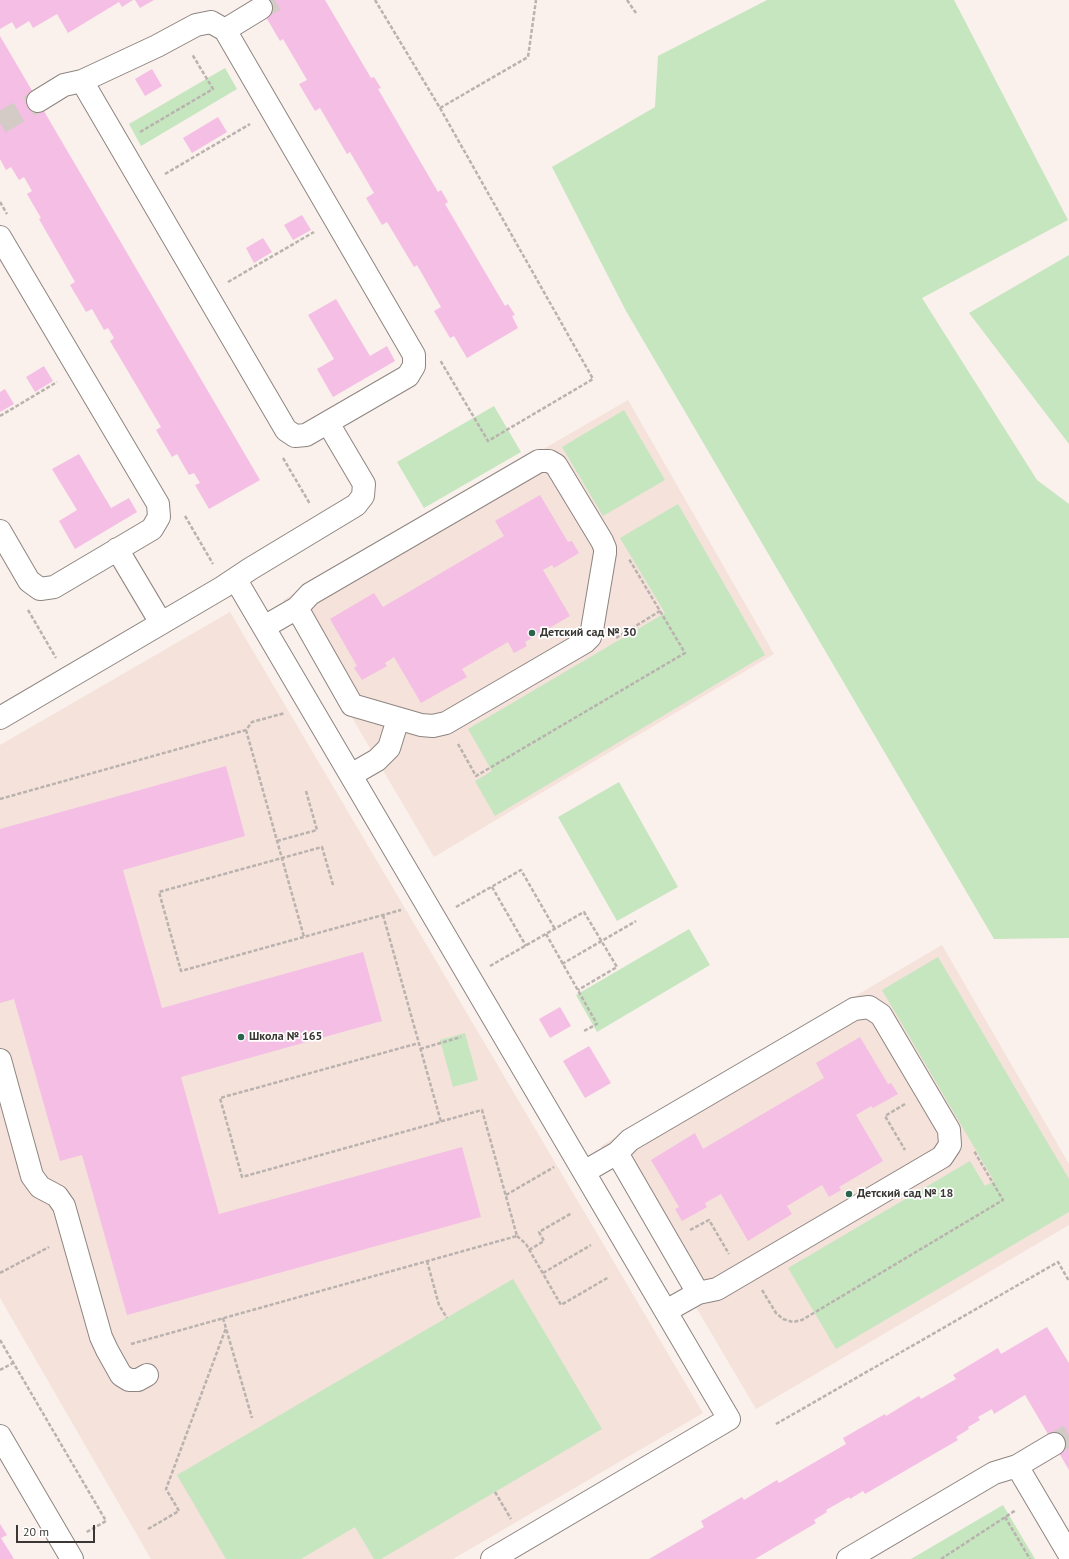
<!DOCTYPE html>
<html>
<head>
<meta charset="utf-8">
<style>
  body { margin:0 }
  #map { position:relative; width:1069px; height:1559px; overflow:hidden; background:#faf0ec; font-family:"PT Sans",sans-serif }
  canvas { display:block }
  .scale { position:absolute; left:16px; top:1525px; width:79px; height:18px; box-sizing:border-box; border:2px solid #3a3735; border-top:0; padding-left:5px; font-size:12px; line-height:14px; white-space:nowrap; color:#3a3735; -webkit-text-stroke:3px #fff; paint-order:stroke }
</style>
</head>
<body>
<div id="map">
<canvas width="1069" height="1559"></canvas>
<div class="scale">20 m</div>
</div>
<script>
const ctx = document.querySelector('canvas').getContext('2d');
ctx.lineJoin = 'round';
function fill(path, color) { ctx.fillStyle = color; ctx.fill(path, 'evenodd'); }
const shape = rows => new Path2D(rows.map(r => 'M' + r).join(''));
function strokePath(path, color, width, dash) { ctx.strokeStyle = color; ctx.lineWidth = width; ctx.lineCap = dash ? 'butt' : 'round'; ctx.setLineDash(dash || []); ctx.stroke(path); }
function label(font, color, halo, rows, align = 'center') {
  ctx.font = font + ' "PT Sans",sans-serif'; ctx.lineWidth = 3.5; ctx.setLineDash([]); ctx.textBaseline = 'middle'; ctx.strokeStyle = halo; ctx.fillStyle = color; for (const [text, x, y, turn = 0] of rows) {
    ctx.save(); ctx.translate(x, y); ctx.rotate((+turn || 0) * Math.PI / 180); ctx.textAlign = isNaN(turn) ? turn : align; if (halo) ctx.strokeText(text, 0, 0); ctx.fillText(text, 0, 0); ctx.restore();
  }
}
const built = shape([
  [628,400,774,654,434,857,283,600],
  [230,612,703,1413,453,1559,151,1559,0,1298,0,745],
  [942,945,1069,1164,1069,1225,756,1409,601,1146]
]);
const green = shape([
  [767,0,954,0,1068,220,922,298,1037,480,1069,504,1069,938,994,939,626,311,552,167,655,107,658,56],
  [225,68,237,89,141,146,129,124],
  [1069,255,1069,444,969,313],
  [494,406,521,452,424,508,397,462],
  [624,410,665,480,603,516,562,447],
  [678,504,765,655,495,816,475,781,492,771,468,729,665,613,620,538],
  [619,782,678,887,617,921,558,817],
  [689,929,710,965,597,1032,576,995],
  [938,957,1069,1179,1069,1212,836,1349,788,1268,970,1161,985,1186,994,1181,882,990],
  [465,1033,478,1080,453,1087,440,1040],
  [513,1279,602,1429,381,1559,374,1559,355,1527,301,1559,226,1559,177,1475],
  [1003,1505,1035,1559,911,1559]
]);
const building = shape([
  [0,0,133,0,122,7,119,2,68,33,57,14,33,28,29,21,16,29,12,22,0,29],
  [135,0,154,0,140,8],
  [256,0,325,0,371,78,374,77,381,88,378,89,438,192,441,190,448,202,445,204,505,306,508,304,515,315,512,316,518,328,467,358,454,336,450,338,434,311,441,307,417,265,414,267,387,222,382,225,366,198,374,193,350,152,347,154,320,108,315,111,299,84,307,80,283,39,280,41],
  [0,36,260,480,209,509,195,485,200,483,194,473,189,475,177,454,172,457,156,430,161,427,110,341,114,338,108,328,104,330,92,309,86,312,70,285,75,282,39,219,41,218,27,194,32,191,24,177,19,180,11,167,6,170,0,159],
  [152,69,162,86,145,96,135,79],
  [218,117,227,132,192,153,183,138],
  [302,215,311,230,293,240,284,225],
  [263,238,272,252,254,263,246,248],
  [336,299,370,356,387,346,395,361,333,397,317,369,334,359,308,315],
  [44,366,53,381,35,392,26,377],
  [5,389,14,404,0,412,0,392],
  [79,454,111,508,129,498,137,512,75,549,59,521,77,510,52,469],
  [540,495,568,542,572,541,579,553,554,568,552,565,543,570,570,616,525,642,527,646,514,653,508,642,462,669,467,677,421,703,394,657,385,663,387,666,362,680,354,668,357,666,330,619,374,593,383,607,504,536,495,521],
  [226,766,245,836,123,870,162,1008,363,952,382,1021,181,1077,219,1214,462,1147,481,1217,127,1315,82,1155,60,1161,14,999,0,1003,0,829],
  [560,1007,571,1026,550,1038,539,1019],
  [860,1037,888,1084,891,1083,898,1094,873,1108,871,1106,856,1115,883,1161,839,1187,841,1190,829,1197,822,1185,787,1206,792,1214,748,1241,721,1194,705,1203,707,1207,682,1221,675,1209,679,1207,651,1160,695,1133,703,1149,824,1078,816,1063],
  [589,1046,611,1083,585,1098,563,1061],
  [1047,1327,1069,1363,1069,1470,1025,1395,994,1414,992,1409,978,1417,980,1420,968,1427,969,1429,956,1437,958,1440,865,1494,863,1491,850,1499,849,1497,826,1510,827,1512,814,1520,816,1523,755,1559,649,1559,704,1527,701,1521,742,1497,744,1500,777,1480,779,1483,846,1444,843,1438,885,1414,886,1416,919,1396,921,1399,956,1379,953,1375,998,1348,1001,1354],
  [0,1524,7,1535,1,1538,14,1559,0,1559]
]);
const minorTunnel = shape([
  [261,8,275,0],
  [0,123,38,101],
  [1054,1444,1069,1435]
]);
const path = shape([
  [375,0,440,108,593,379,488,441,440,360],
  [627,0,636,13],
  [440,108,528,57,536,0],
  [140,132,213,89,192,54],
  [165,174,250,124],
  [0,202,7,214],
  [228,282,314,232],
  [0,416,57,382],
  [283,458,310,504],
  [185,516,213,564],
  [28,610,56,658],
  [616,638,660,611],
  [246,730,304,937],
  [458,744,476,776,685,653,629,559],
  [0,799,246,730,252,722,285,713],
  [277,841,317,830,306,791],
  [333,885,322,847,159,892,181,971,401,910],
  [492,887,526,946],
  [456,907,521,870,555,929],
  [383,915,441,1122],
  [546,934,597,1024,584,1031],
  [562,964,636,921],
  [490,966,584,912,617,967,578,990],
  [420,1049,461,1037],
  [905,1104,885,1116,905,1150],
  [506,1195,554,1167],
  [690,1230,709,1220,729,1254],
  [517,1236,526,1244,561,1305,609,1277],
  [529,1250,544,1241,539,1232,572,1213],
  [427,1261,439,1305,447,1318],
  [0,1273,49,1247],
  [543,1273,591,1245],
  [762,1290,776,1313,783,1319,793,1322,802,1320,1003,1200,974,1151],
  [223,1318,252,1418],
  [0,1340,106,1521,85,1533],
  [131,1344,517,1236,482,1110,242,1177,220,1098,419,1043],
  [0,1370,13,1363],
  [776,1424,1058,1262,1069,1281],
  [495,1492,511,1519],
  [1005,1517,1030,1559],
  [148,1529,179,1511,166,1489,226,1328],
  [941,1559,1016,1510]
]);
const minor = shape([
  [211,22,225,30,414,355,414,366,408,376,306,435,295,436,286,430,82,81,157,46,196,25,211,22],
  [225,30,261,8],
  [38,101,64,85,82,81],
  [0,237,158,504,159,517,152,529,54,587,40,589,29,581,0,531],
  [117,549,161,623],
  [236,580,729,1419,492,1559],
  [264,627,297,608,310,594,539,461,549,461,556,465,602,541,605,548,605,553,592,630,590,637,585,642,446,723,433,726,421,725,352,705,297,608],
  [0,718,223,587,250,569,356,505,363,496,364,484,328,423],
  [351,775,377,760,389,748,398,719],
  [0,1060,32,1176,40,1187,57,1196,64,1206,101,1337,107,1350,121,1375,129,1380,138,1380,147,1375],
  [584,1172,617,1153,630,1140,854,1009,869,1007,881,1015,949,1130,950,1145,942,1157,717,1289,698,1293,617,1153],
  [666,1311,698,1293],
  [0,1436,72,1559],
  [1017,1466,1069,1554],
  [848,1559,994,1473,1017,1466,1054,1444]
]);
const markers = [
  [532,633,4,"#2a644d"],
  [241,1037,4,"#2a644d"],
  [849,1194,4,"#2a644d"]
];
const poiNames = [
  ["Детский сад № 30",540,633],
  ["Школа № 165",249,1037],
  ["Детский сад № 18",857,1194]
];
fill(built, '#f5e2db');
fill(green, '#c6e6c0');
fill(building, '#f5bee4');
strokePath(minorTunnel, '#d4cbc7', 22, [22, 11]);
strokePath(minor, '#8e8581', 24);
strokePath(path, '#b9b2ae', 2.5, [4, 2]);
strokePath(minor, '#fff', 22);
for (const [x, y, r, color] of markers) { const dot = new Path2D(); dot.arc(x, y, r, 0, 2 * Math.PI); ctx.fillStyle = color; ctx.fill(dot); strokePath(dot, '#fff', 1.5); }
label('bold 12px', '#3a3735', '#fff', poiNames, 'left');
</script>
</body>
</html>
